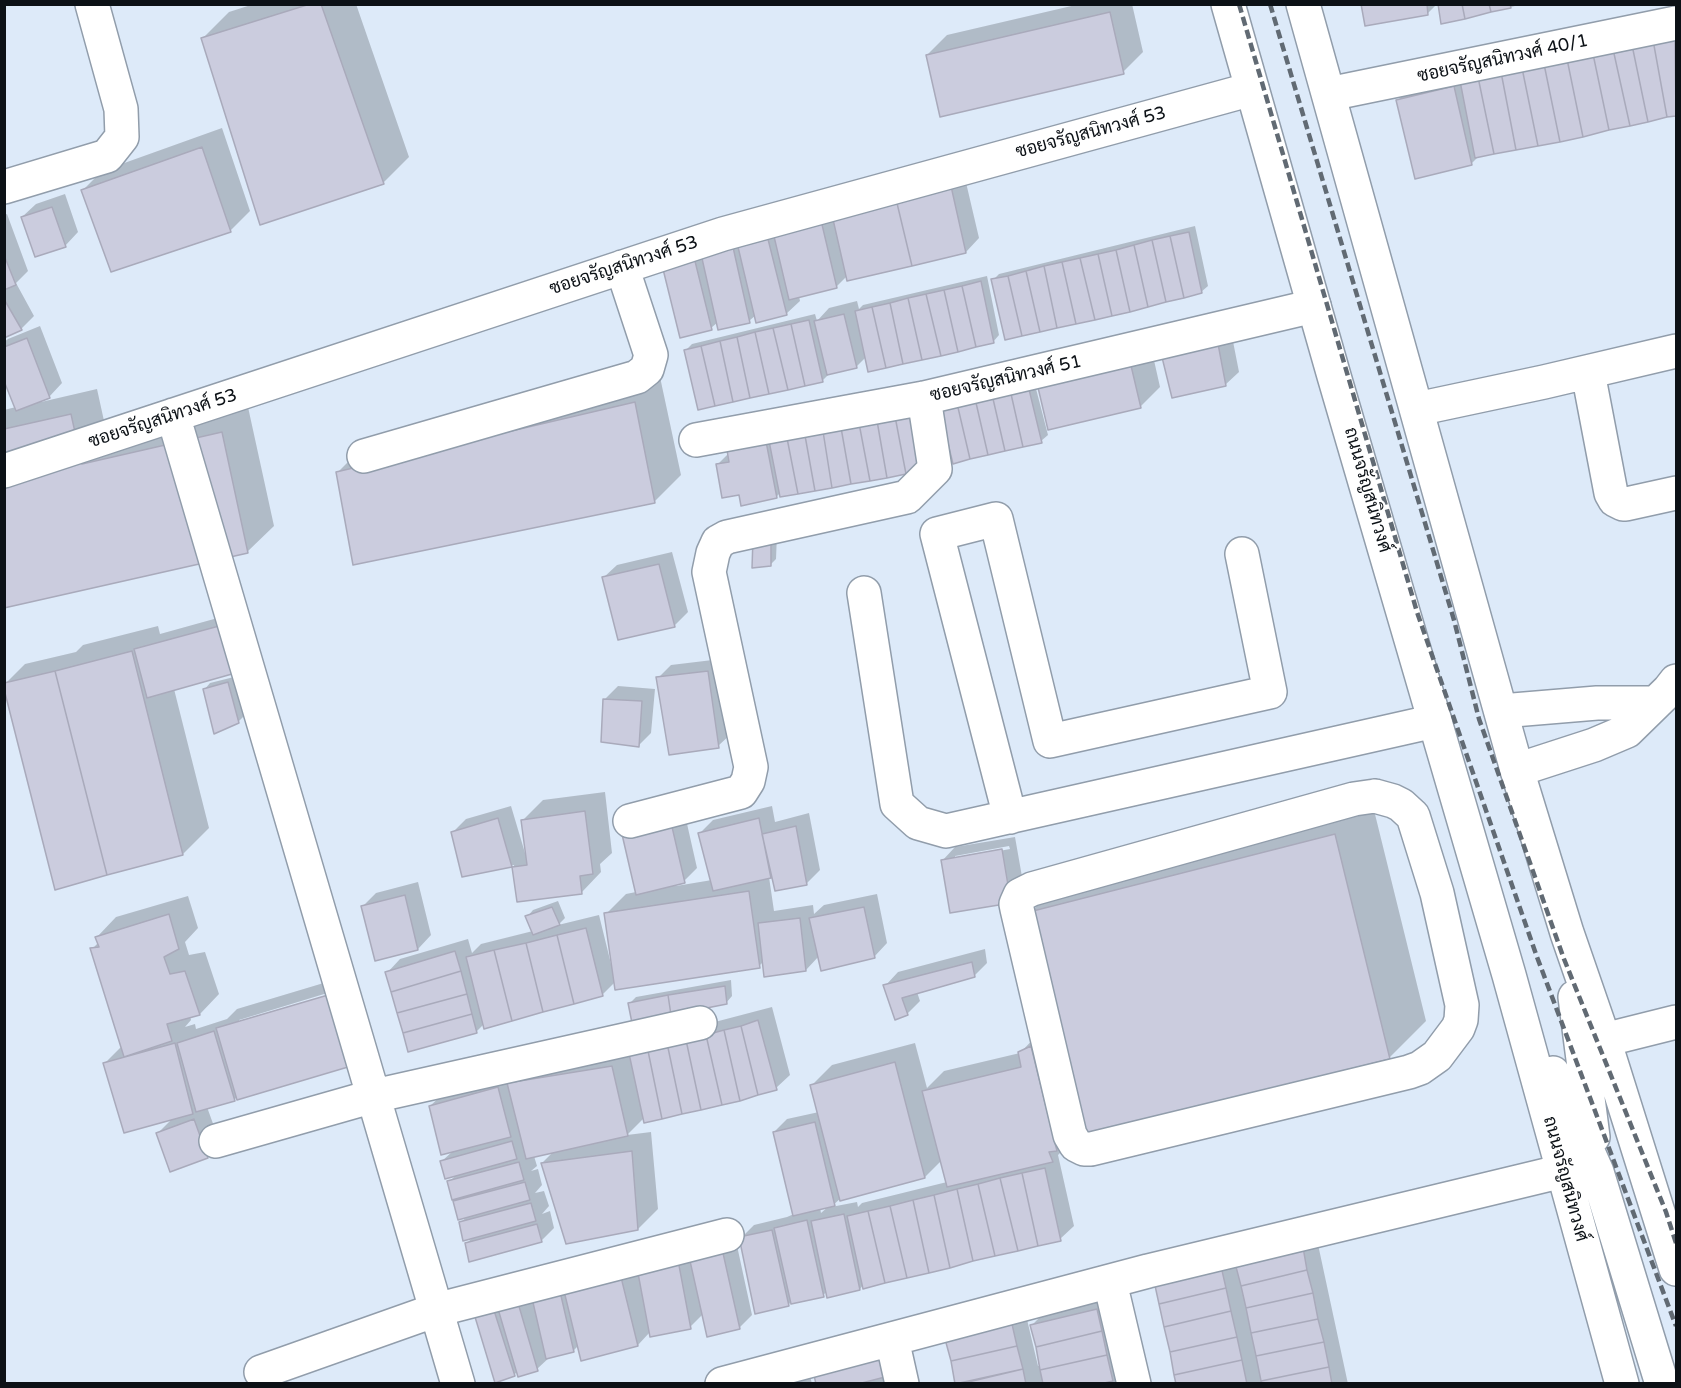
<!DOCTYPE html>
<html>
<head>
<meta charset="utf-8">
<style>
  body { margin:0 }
  #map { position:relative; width:1681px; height:1388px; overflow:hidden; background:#ddeaf9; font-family:"Varela Round",sans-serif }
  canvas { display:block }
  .frame { position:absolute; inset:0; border:6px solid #0c1116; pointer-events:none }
</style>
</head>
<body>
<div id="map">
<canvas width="1681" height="1388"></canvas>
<div class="frame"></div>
</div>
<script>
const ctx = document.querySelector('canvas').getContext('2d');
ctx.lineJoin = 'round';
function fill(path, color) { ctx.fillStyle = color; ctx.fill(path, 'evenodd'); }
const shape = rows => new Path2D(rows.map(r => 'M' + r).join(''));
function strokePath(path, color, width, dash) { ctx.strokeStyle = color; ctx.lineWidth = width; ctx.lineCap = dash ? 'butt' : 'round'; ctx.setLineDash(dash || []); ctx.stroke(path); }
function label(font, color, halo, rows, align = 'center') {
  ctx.font = font + ' "Varela Round",Sarabun,sans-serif'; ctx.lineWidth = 4.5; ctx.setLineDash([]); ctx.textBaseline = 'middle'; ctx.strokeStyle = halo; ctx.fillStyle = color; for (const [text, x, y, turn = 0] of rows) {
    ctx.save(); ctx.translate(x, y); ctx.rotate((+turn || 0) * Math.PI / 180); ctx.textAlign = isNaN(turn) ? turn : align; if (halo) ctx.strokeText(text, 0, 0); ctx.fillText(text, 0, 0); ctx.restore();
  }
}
const shadow = shape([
  [254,4,356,4,409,157,383,183,203,38,229,12],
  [1080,4,1132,4,1143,52,1123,72,927,55,947,35],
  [1362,4,1437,4,1428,13],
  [1439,4,1524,4,1443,22],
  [1676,26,1676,115,1479,156,1471,164,1398,100,1411,87],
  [222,128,250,211,230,231,83,190,102,171],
  [964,174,979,238,966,252,847,276,837,286,799,296,800,301,786,314,756,315,749,321,718,322,711,328,663,266],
  [65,194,78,232,65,246,22,217,36,204],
  [7,214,28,271,16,283,34,316,21,329,4,336,4,215],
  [1195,226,1208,286,1201,292,993,280,999,274],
  [987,276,999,335,993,342,866,357,856,367,829,374,822,381,686,350,692,344,815,314,817,321,829,308,857,301,859,309,863,305],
  [1229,321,1239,372,1225,385,1173,396],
  [40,326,62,383,49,397,40,400,41,402,97,389,108,439,248,407,274,526,247,552,4,607,4,410,16,407,4,377,4,342,8,339],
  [1149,338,1160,387,1140,407,1058,359],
  [660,377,681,475,655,501,337,473,363,447],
  [1034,381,1048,435,1041,441,945,403],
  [777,418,781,492,776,497,740,493,717,465,729,453],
  [777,534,776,559,770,565,754,567],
  [672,552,688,612,674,626,603,578,617,565],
  [232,614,174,689,209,828,183,854,5,684,25,664,76,652,83,645,158,626,160,634],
  [721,659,732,733,718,746,658,678,671,665],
  [234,677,244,716,238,722,204,690,210,683],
  [618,686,655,689,651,733,638,746,604,700],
  [605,792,612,853,600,864,601,872,582,892,518,900,514,865,463,875,453,832,466,819,511,806,525,853,527,853,523,820,543,800],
  [1371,798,1426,1021,1390,1057,1086,1134,1031,912,1068,875],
  [683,806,697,868,684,881,675,884,676,886,712,880,700,833,713,820,772,806,775,822,809,813,820,870,806,884,773,873,769,877,774,911,813,905,814,914,824,905,877,894,887,943,874,957,819,956,806,970,764,961,759,966,616,981,602,995,484,1024,476,1032,387,973,400,959,468,939,472,953,481,944,533,931,527,917,533,910,558,901,565,918,558,925,599,915,611,964,613,964,606,914,626,894,636,892],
  [1015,837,1024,888,951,912,942,861,955,847],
  [1009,846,1010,849,955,859,955,856],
  [418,882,431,935,418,949,363,906,376,893],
  [188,896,198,928,185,942,189,955,205,952,219,994,200,1014,190,1016,191,1020,185,1027,195,1024,196,1029,227,1019,237,1009,347,976,368,1046,348,1066,238,1098,237,1097,234,1100,207,1107,220,1143,207,1156,171,1170,157,1134,173,1118,125,1131,104,1064,122,1046,92,949,99,942,97,937,116,917],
  [334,991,335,994,239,1023,239,1020],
  [985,949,987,963,974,976,917,992,920,1001,907,1014,885,986,898,972],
  [731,980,732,996,726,1003,630,1003,636,997],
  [772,1007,790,1075,776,1088,645,1117,627,1135,651,1132,658,1209,638,1229,542,1163,554,1151,534,1156,537,1166,531,1171,538,1169,542,1185,535,1193,544,1191,549,1206,542,1214,550,1211,554,1228,541,1241,466,1244,473,1237,460,1223,468,1216,455,1202,461,1196,449,1182,456,1175,442,1161,453,1151,430,1106,444,1093],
  [1040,1032,1072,1141,1058,1155,1074,1226,1060,1239,863,1285,860,1289,828,1291,823,1295,790,1303,788,1305,741,1238,754,1225,787,1217,794,1214,774,1132,787,1119,819,1112,812,1085,832,1065,915,1043,927,1088,944,1071,1020,1053],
  [942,1160,947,1182,862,1203,858,1207,857,1202,831,1207,841,1198,925,1177],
  [829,1206,821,1213,820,1208],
  [1316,1235,1348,1384,1178,1384,1155,1282],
  [736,1241,752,1315,739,1328,703,1314,690,1327,650,1332,638,1345,582,1359,579,1345,573,1351,551,1356,537,1369,518,1371,514,1375,473,1308],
  [1110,1297,1129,1384,956,1384,947,1340,1025,1311,1038,1366,1040,1366,1032,1325,1045,1312],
  [828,1358,902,1384,818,1384],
  [807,1363,812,1384,736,1384]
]);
const building = shape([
  [310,4,321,4,384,184,260,225,201,38,310,4],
  [1361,4,1427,4,1428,15,1365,26,1361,4],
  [1438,4,1462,4,1465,19,1441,24,1438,4],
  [1462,4,1489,4,1491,12,1465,19,1462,4],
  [1489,4,1510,4,1511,8,1491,12,1489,4],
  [1110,12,1124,74,940,117,926,55,1110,12],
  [1675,36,1676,116,1667,117,1653,40,1675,36],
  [1653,40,1667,117,1648,122,1632,45,1653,40],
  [1632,45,1648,122,1630,126,1613,49,1632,45],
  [1613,49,1630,126,1609,130,1593,54,1613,49],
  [1593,54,1609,130,1583,137,1567,59,1593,54],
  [1567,59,1583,137,1560,142,1544,64,1567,59],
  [1544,64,1560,142,1538,146,1522,68,1544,64],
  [1522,68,1538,146,1516,150,1501,72,1522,68],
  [1501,72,1516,150,1494,154,1478,77,1501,72],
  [1478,77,1494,154,1475,158,1460,81,1478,77],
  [1454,86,1472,165,1415,179,1396,100,1454,86],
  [202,147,231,232,111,272,81,190,202,147],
  [951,186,966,253,912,266,896,199,951,186],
  [896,199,912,266,847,281,832,215,896,199],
  [52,207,66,247,35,257,21,217,52,207],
  [820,216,837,288,789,300,772,228,820,216],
  [1189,232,1202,293,1184,298,1170,236,1189,232],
  [1170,236,1184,298,1166,302,1152,240,1170,236],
  [768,239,787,315,756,323,738,247,768,239],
  [1152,240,1166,302,1148,307,1134,245,1152,240],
  [1134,245,1148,307,1130,312,1116,250,1134,245],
  [733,247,750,323,718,330,701,254,733,247],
  [1116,250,1130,312,1112,316,1098,254,1116,250],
  [1098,254,1112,316,1095,320,1080,258,1098,254],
  [4,255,16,285,4,290,4,255],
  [694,257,712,330,680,338,662,265,694,257],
  [1080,258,1095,320,1076,324,1062,262,1080,258],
  [1062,262,1076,324,1057,328,1044,266,1062,262],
  [1044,266,1057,328,1040,332,1026,271,1044,266],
  [1026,271,1040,332,1022,336,1008,276,1026,271],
  [1008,276,1022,336,1005,340,991,279,1008,276],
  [981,281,994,343,976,347,962,286,981,281],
  [962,286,976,347,958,352,944,290,962,286],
  [944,290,958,352,941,356,926,294,944,290],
  [926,294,941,356,922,360,908,298,926,294],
  [908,298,922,360,903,364,890,303,908,298],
  [4,299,22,330,4,338,4,299],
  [890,303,903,364,886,368,872,307,890,303],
  [872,307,886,368,868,372,855,311,872,307],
  [844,314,857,368,827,375,814,321,844,314],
  [809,320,823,382,805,386,791,324,809,320],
  [791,324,805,386,788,390,773,328,791,324],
  [773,328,788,390,769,394,755,332,773,328],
  [755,332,769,394,750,398,737,337,755,332],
  [1216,333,1226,386,1172,398,1159,345,1216,333],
  [737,337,750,398,733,402,720,341,737,337],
  [27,338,50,398,16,411,4,381,4,347,27,338],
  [720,341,733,402,715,406,701,346,720,341],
  [701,346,715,406,698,410,684,350,701,346],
  [1129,357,1141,408,1048,430,1036,379,1129,357],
  [1027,381,1042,443,1023,447,1009,385,1027,381],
  [1009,385,1023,447,1005,451,991,390,1009,385],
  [991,390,1005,451,988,455,974,394,991,390],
  [974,394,988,455,970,459,956,399,974,394],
  [956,399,970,459,953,464,938,403,956,399],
  [635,402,655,503,353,565,336,472,635,402],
  [914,408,924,470,906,474,894,411,914,408],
  [894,411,906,474,887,478,876,415,894,411],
  [71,414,82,464,222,432,248,553,4,608,4,429,71,414],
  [876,415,887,478,870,481,858,418,876,415],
  [858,418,870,481,851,484,840,422,858,418],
  [840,422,851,484,832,488,822,425,840,422],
  [822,425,832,488,815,491,804,430,822,425],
  [804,430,815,491,798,494,786,433,804,430],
  [764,431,777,498,741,506,739,495,722,498,716,464,729,462,725,438,764,431],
  [786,433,798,494,780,497,768,436,786,433],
  [753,538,771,540,771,566,752,568,753,538],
  [659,564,675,627,618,640,602,577,659,564],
  [219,626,232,674,147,698,134,649,219,626],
  [132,651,183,855,107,875,55,671,132,651],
  [55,671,107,875,55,890,4,689,4,683,55,671],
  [708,671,719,748,669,755,656,677,708,671],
  [228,682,239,723,214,734,203,689,228,682],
  [603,699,642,701,639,747,601,742,603,699],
  [585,811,593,874,580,876,582,894,517,902,512,867,527,865,521,820,585,811],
  [498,818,512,867,462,877,451,832,498,818],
  [670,818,685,883,636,895,621,830,670,818],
  [759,818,771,878,713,891,698,833,759,818],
  [796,826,807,885,775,891,762,834,796,826],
  [1335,834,1390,1059,1085,1136,1029,912,1335,834],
  [1002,849,1011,903,950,913,941,860,1002,849],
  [749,891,760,968,615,990,604,913,749,891],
  [405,895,418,950,375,961,361,906,405,895],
  [552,907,560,925,533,935,525,916,552,907],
  [864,907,875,958,821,971,809,918,864,907],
  [169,914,179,949,164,957,170,974,185,971,200,1015,167,1024,172,1041,124,1057,90,948,99,947,95,937,169,914],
  [800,918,806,971,764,977,758,923,800,918],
  [586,928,603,996,574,1004,557,935,586,928],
  [557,935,574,1004,543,1012,526,943,557,935],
  [526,943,543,1012,512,1021,494,950,526,943],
  [494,950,512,1021,484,1029,466,957,494,950],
  [455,951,461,971,391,992,385,972,455,951],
  [972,962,975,977,902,998,908,1015,895,1020,883,985,972,962],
  [461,971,467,994,397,1013,391,992,461,971],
  [725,986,727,1004,671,1015,668,995,725,986],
  [467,994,472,1014,403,1033,397,1013,467,994],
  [328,995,348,1067,237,1100,216,1028,328,995],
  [668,995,671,1015,632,1023,628,1003,668,995],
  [472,1014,477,1033,408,1052,403,1033,472,1014],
  [758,1020,777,1090,758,1095,741,1026,758,1020],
  [741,1026,758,1095,740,1101,724,1030,741,1026],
  [724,1030,740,1101,722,1105,706,1035,724,1030],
  [214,1031,235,1101,196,1112,177,1043,214,1031],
  [706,1035,722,1105,701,1110,686,1040,706,1035],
  [686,1040,701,1110,682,1114,667,1043,686,1040],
  [175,1043,193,1114,124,1133,103,1063,175,1043],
  [667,1043,682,1114,662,1119,647,1046,667,1043],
  [647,1046,662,1119,644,1123,628,1049,647,1046],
  [1031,1046,1057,1151,1049,1152,1053,1162,947,1187,922,1091,1021,1067,1018,1052,1031,1046],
  [895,1062,925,1178,840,1201,810,1085,895,1062],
  [612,1066,628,1136,526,1159,507,1083,612,1066],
  [498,1087,511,1137,441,1155,429,1106,498,1087],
  [194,1119,208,1158,170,1172,156,1133,194,1119],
  [815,1122,835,1206,793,1216,773,1132,815,1122],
  [512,1141,517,1159,445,1179,440,1161,512,1141],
  [632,1151,638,1230,566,1244,541,1163,632,1151],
  [519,1162,524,1180,452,1200,447,1181,519,1162],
  [1045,1168,1061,1241,1038,1246,1022,1173,1045,1168],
  [1022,1173,1038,1246,1018,1251,1000,1178,1022,1173],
  [1000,1178,1018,1251,995,1256,978,1184,1000,1178],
  [525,1182,530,1200,458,1220,453,1201,525,1182],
  [978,1184,995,1256,973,1261,957,1189,978,1184],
  [957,1189,973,1261,950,1268,934,1195,957,1189],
  [934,1195,950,1268,929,1273,913,1200,934,1195],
  [913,1200,929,1273,907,1278,890,1206,913,1200],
  [531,1203,536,1221,463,1241,459,1222,531,1203],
  [890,1206,907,1278,885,1283,868,1211,890,1206],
  [868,1211,885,1283,863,1289,847,1216,868,1211],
  [844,1214,860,1290,827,1298,811,1221,844,1214],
  [807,1220,824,1297,791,1304,774,1228,807,1220],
  [537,1224,542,1242,469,1262,465,1243,537,1224],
  [772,1230,789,1306,755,1314,739,1237,772,1230],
  [1303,1247,1307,1270,1241,1286,1235,1263,1303,1247],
  [723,1253,740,1329,707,1337,690,1261,723,1253],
  [678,1260,691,1329,650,1337,637,1268,678,1260],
  [1221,1266,1226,1288,1159,1304,1154,1281,1221,1266],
  [1307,1270,1313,1293,1246,1308,1241,1286,1307,1270],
  [621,1277,638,1346,581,1361,564,1291,621,1277],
  [559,1287,574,1352,546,1359,531,1294,559,1287],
  [1226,1288,1231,1311,1164,1327,1159,1304,1226,1288],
  [1313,1293,1318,1319,1251,1333,1246,1308,1313,1293],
  [516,1296,538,1371,518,1377,496,1302,516,1296],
  [491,1301,515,1376,495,1383,472,1307,491,1301],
  [1097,1309,1102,1331,1036,1347,1030,1325,1097,1309],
  [1231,1311,1237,1337,1170,1352,1164,1327,1231,1311],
  [1318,1319,1324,1342,1256,1356,1251,1333,1318,1319],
  [1012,1324,1017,1346,951,1361,945,1339,1012,1324],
  [1102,1331,1107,1355,1040,1370,1036,1347,1102,1331],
  [1237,1337,1242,1360,1174,1375,1170,1352,1237,1337],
  [1324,1342,1329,1367,1261,1381,1256,1356,1324,1342],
  [1017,1346,1023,1369,955,1384,951,1361,1017,1346],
  [880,1354,885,1377,858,1384,816,1384,813,1371,880,1354],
  [1107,1355,1113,1381,1100,1384,1043,1384,1040,1370,1107,1355],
  [1242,1360,1247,1384,1176,1384,1174,1375,1242,1360],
  [1329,1367,1332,1384,1262,1384,1261,1381,1329,1367],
  [1023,1369,1026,1384,960,1384,1023,1369]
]);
const minor = shape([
  [1329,94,1676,23],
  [4,187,107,156,122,137,121,109,92,4],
  [1590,383,1611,493,1615,500,1623,504,1626,504,1676,493],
  [1417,409,1544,382,1676,351],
  [173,415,458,1384],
  [696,440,924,398,1314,306],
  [364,456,637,377,647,369,651,355,622,267],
  [4,471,723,234,1252,89],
  [864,593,897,804,918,823,946,831,1435,721],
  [1501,711,1597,703,1655,703],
  [1517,770,1594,745,1627,731,1669,690,1676,681],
  [1375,796,1393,801,1401,805,1413,816,1437,893,1462,1005,1461,1020,1458,1028,1437,1056,1420,1068,1409,1072,1091,1149,1084,1149,1076,1145,1070,1135,1017,909,1016,904,1020,895,1032,889,1354,799,1375,796],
  [1010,817,937,534,996,519,1050,741,1270,692,1242,554],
  [630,821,741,792,748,781,751,767,709,572,713,553,718,542,727,537,907,497,935,469,924,398],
  [1604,1040,1676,1022],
  [216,1141,374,1096,700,1023],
  [1110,1282,1134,1384],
  [892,1339,902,1384],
  [261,1372,436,1310,727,1235],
  [722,1384,1148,1271,1563,1171]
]);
const major = shape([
  [1228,4,1334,376,1509,975,1622,1384],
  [1303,4,1517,770,1567,933,1604,1040,1676,1269],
  [1575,997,1593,1137],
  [1553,1073,1597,1172,1662,1384]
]);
const rail = shape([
  [1239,4,1417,612,1537,957,1676,1326],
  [1270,4,1454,620,1479,719,1564,959,1666,1212,1676,1243]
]);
const streetNames = [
  ["ซอยจรัญสนิทวงศ์ 40/1",1503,59,-12],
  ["ซอยจรัญสนิทวงศ์ 53",1091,133,-15],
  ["ซอยจรัญสนิทวงศ์ 53",624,266,-18],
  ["ซอยจรัญสนิทวงศ์ 51",1006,379,-13],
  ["ซอยจรัญสนิทวงศ์ 53",163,419,-18],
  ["ถนนจรัญสนิทวงศ์",1367,490,74],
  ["ถนนจรัญสนิทวงศ์",1565,1179,75]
];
fill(shadow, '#0003');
fill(building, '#cbccde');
strokePath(building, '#a9aabb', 1.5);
strokePath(minor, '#919dab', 36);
strokePath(major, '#919dab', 36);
strokePath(minor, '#fff', 33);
strokePath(major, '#fff', 33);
strokePath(rail, '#616a73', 4.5, [9, 4.5]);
label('18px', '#0c1116', '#fff', streetNames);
</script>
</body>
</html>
